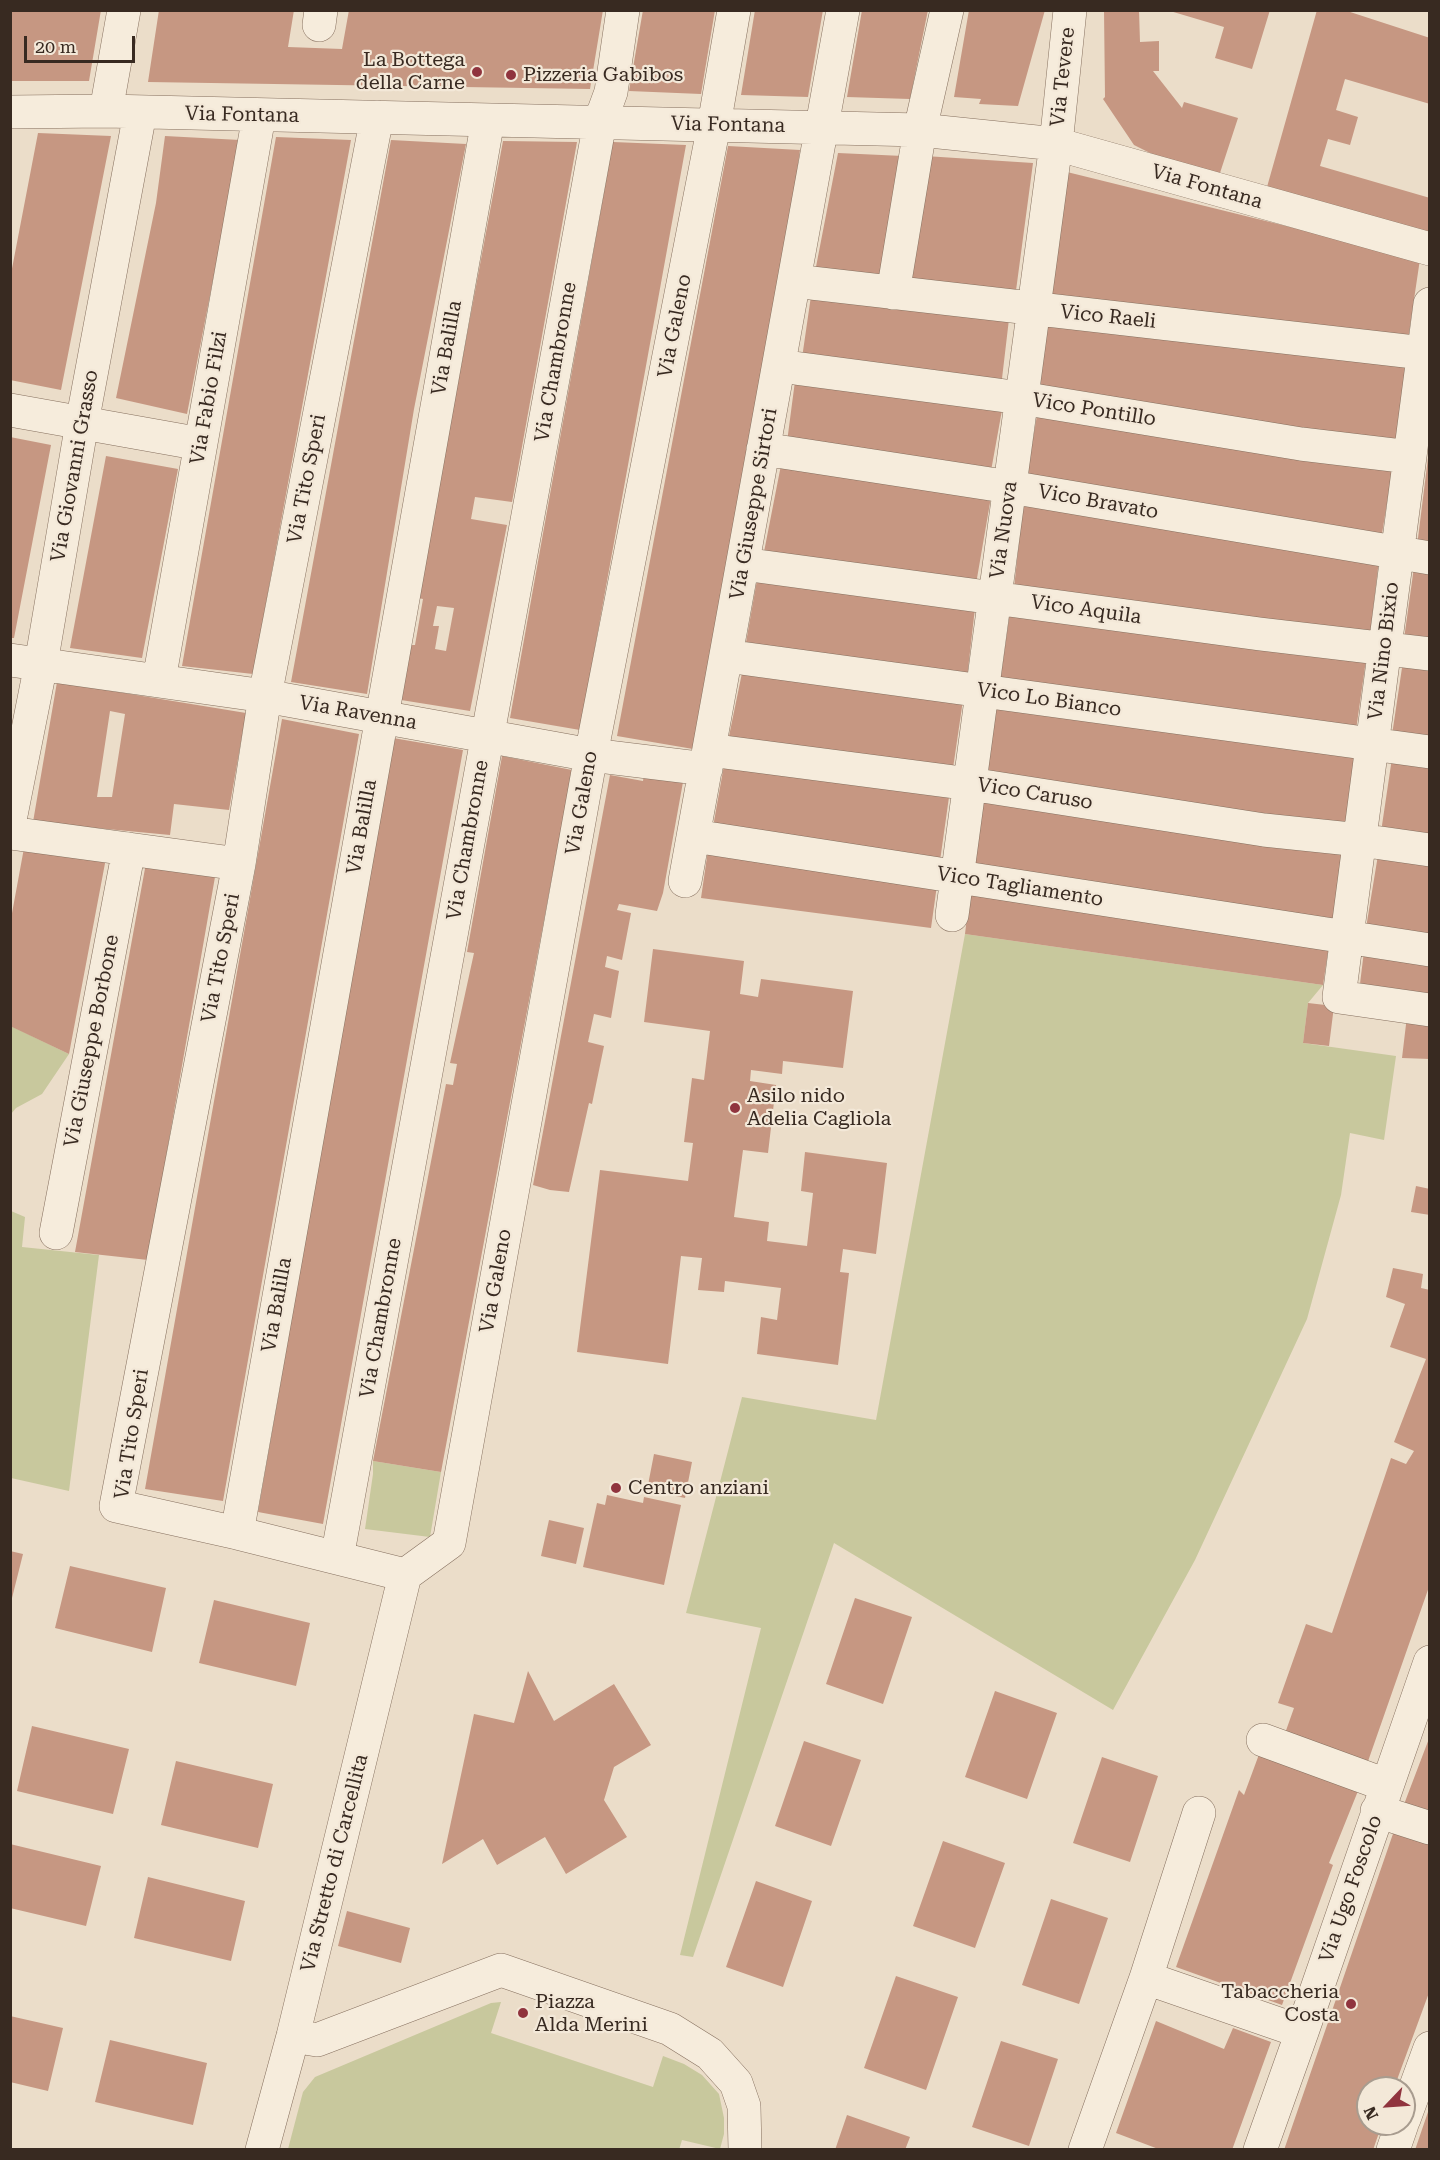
<!DOCTYPE html>
<html>
<head>
<meta charset="utf-8">
<style>
  body { margin:0 }
  #map { position:relative; width:1440px; height:2160px; overflow:hidden; background:#ebddc9; font-family:"Roboto Serif",serif }
  canvas { display:block }
  .frame { position:absolute; inset:0; border:12px solid #382a21; pointer-events:none }
  .north { position:absolute; left:1356px; top:2076px; width:60px; height:60px; box-sizing:border-box; background:#f3e8d8; border:2px solid #a89c8f; border-radius:50%; rotate:245deg; font-size:16px; font-weight:700; line-height:24px; text-align:center; color:#382a21 }
  .north::after { content:''; display:block; margin:auto; width:21px; height:27px; background:#90343e; clip-path:polygon(50% 0,100% 100%,50% 72%,0 100%) }
  .scale { position:absolute; left:24px; top:36px; width:111px; height:27px; box-sizing:border-box; border:3px solid #382a21; border-top:0; padding-left:8px; font-size:18px; line-height:21px; white-space:nowrap; color:#382a21; -webkit-text-stroke:4px #f3e8d8; paint-order:stroke }
</style>
</head>
<body>
<div id="map">
<canvas width="1440" height="2160"></canvas>
<div class="frame"></div>
<div class="north">N</div>
<div class="scale">20 m</div>
</div>
<script>
const ctx = document.querySelector('canvas').getContext('2d');
ctx.lineJoin = 'round';
function fill(path, color) { ctx.fillStyle = color; ctx.fill(path, 'evenodd'); }
const shape = rows => new Path2D(rows.map(r => 'M' + r).join(''));
function strokePath(path, color, width, dash) { ctx.strokeStyle = color; ctx.lineWidth = width; ctx.lineCap = dash ? 'butt' : 'round'; ctx.setLineDash(dash || []); ctx.stroke(path); }
function label(font, color, halo, rows, align = 'center') {
  ctx.font = font + ' "Roboto Serif",serif'; ctx.lineWidth = 4.5; ctx.setLineDash([]); ctx.textBaseline = 'middle'; ctx.strokeStyle = halo; ctx.fillStyle = color; for (const [text, x, y, turn = 0] of rows) {
    ctx.save(); ctx.translate(x, y); ctx.rotate((+turn || 0) * Math.PI / 180); ctx.textAlign = isNaN(turn) ? turn : align; if (halo) ctx.strokeText(text, 0, 0); ctx.fillText(text, 0, 0); ctx.restore();
  }
}
const green = shape([
  [965,934,1323,985,1308,1003,1303,1043,1396,1056,1384,1140,1350,1133,1341,1195,1307,1319,1195,1560,1113,1710,834,1543,693,1957,680,1955,761,1628,686,1613,742,1397,876,1420],
  [11,1026,69,1054,42,1094,16,1108,11,1114],
  [11,1211,25,1217,22,1247,99,1255,69,1491,11,1478],
  [373,1461,441,1472,430,1537,365,1529,373,1474],
  [501,2002,491,2033,653,2087,663,2056,684,2064,702,2075,719,2094,724,2118,724,2134,720,2149,682,2140,679,2150,288,2149,303,2092,315,2077,491,2003]
]);
const building = shape([
  [10,10,101,10,89,81,10,81],
  [159,10,294,10,288,47,342,49,349,10,603,10,590,89,148,82],
  [643,10,715,10,701,94,629,91],
  [755,10,823,10,808,97,741,95],
  [862,10,928,10,910,99,847,97],
  [969,10,1045,10,1018,106,979,104,981,99,954,97],
  [1104,10,1139,10,1140,42,1159,41,1159,71,1153,71,1182,108,1184,102,1238,118,1219,176,1166,161,1134,145,1103,99,1105,97],
  [1270,10,1252,69,1215,58,1224,27,1170,11],
  [1317,10,1344,10,1430,38,1430,104,1345,79,1336,110,1358,117,1350,145,1328,139,1320,166,1430,198,1430,234,1267,187],
  [38,133,111,136,61,390,10,380,10,279],
  [165,136,240,140,187,414,116,398,156,203],
  [276,137,351,140,253,674,182,666],
  [391,140,466,144,414,409,367,694,291,682],
  [503,141,577,142,512,502,475,497,471,519,507,525,470,711,401,700,411,645,415,645,423,599,418,598],
  [437,606,454,608,446,651,435,649,439,626,433,626],
  [613,142,686,145,580,730,510,718],
  [728,146,800,150,787,244,693,749,617,736],
  [838,153,903,156,886,281,815,272],
  [925,156,1033,163,1015,298,908,283],
  [1067,172,1420,259,1408,340,1049,301],
  [811,296,1009,319,1001,387,802,358],
  [1048,324,1407,366,1398,443,1039,392],
  [795,381,1002,410,991,471,787,442],
  [1038,409,1393,466,1381,540,1026,481],
  [10,437,51,445,14,638,10,638],
  [106,456,178,469,142,658,70,648],
  [1428,458,1430,458,1430,548,1417,546],
  [781,465,991,497,976,584,763,557],
  [1023,505,1379,560,1370,635,1014,588],
  [1414,567,1430,569,1430,643,1404,639],
  [757,580,975,608,967,678,745,648],
  [1010,612,1366,660,1356,730,1000,682],
  [1403,661,1430,665,1430,741,1392,735],
  [743,668,963,700,952,775,728,741],
  [57,682,246,713,229,810,174,804,170,835,33,822],
  [110,711,125,714,112,797,97,797],
  [997,703,1355,752,1345,827,987,778],
  [282,719,359,734,223,1501,145,1489],
  [393,738,463,750,323,1524,258,1512],
  [502,756,572,770,441,1472,373,1461,446,1084,453,1085,457,1064,450,1063,474,953,467,952],
  [1392,758,1430,764,1430,839,1381,832],
  [724,765,949,797,940,861,713,827],
  [644,774,683,782,663,893,657,911,619,904,617,910,631,913,622,960,607,956,605,967,619,971,611,1018,594,1014,588,1042,604,1046,592,1104,589,1103,569,1192,550,1190,533,1185,610,775,643,781],
  [984,799,1342,851,1332,925,975,866],
  [24,848,106,858,69,1054,10,1026,10,924],
  [708,850,937,885,931,928,701,898],
  [1378,855,1430,863,1430,938,1366,928],
  [146,863,215,877,148,1260,75,1252],
  [970,892,1329,945,1323,985,965,934],
  [653,949,744,961,740,994,758,997,761,979,853,991,843,1068,783,1061,782,1074,751,1070,750,1081,776,1085,768,1153,743,1150,734,1217,769,1222,767,1241,807,1246,813,1193,801,1191,805,1152,887,1163,876,1254,843,1249,840,1272,849,1273,838,1365,757,1354,761,1317,777,1320,781,1288,725,1281,724,1292,698,1290,702,1258,681,1256,668,1364,577,1352,600,1170,688,1181,693,1143,684,1142,692,1078,704,1080,710,1031,644,1022],
  [1364,951,1430,961,1430,1003,1359,992],
  [1308,1003,1334,1006,1329,1046,1303,1043],
  [1407,1016,1430,1019,1430,1059,1402,1058],
  [1416,1186,1430,1189,1430,1215,1411,1212],
  [1393,1268,1423,1274,1421,1288,1430,1290,1430,1584,1366,1767,1283,1739,1294,1708,1278,1703,1306,1624,1332,1633,1391,1458,1406,1464,1414,1451,1394,1442,1426,1359,1390,1347,1405,1304,1386,1297],
  [654,1454,692,1462,685,1498,647,1490],
  [607,1495,643,1503,644,1497,681,1505,664,1585,583,1567,597,1503,605,1505],
  [549,1520,584,1528,576,1564,541,1556],
  [10,1551,23,1554,11,1602,10,1602],
  [70,1566,166,1588,152,1652,55,1628],
  [855,1598,912,1617,883,1704,826,1684],
  [214,1600,310,1623,296,1686,199,1663],
  [528,1671,554,1721,614,1684,651,1745,614,1767,604,1800,627,1837,566,1874,545,1837,497,1865,483,1839,442,1864,474,1714,514,1723],
  [995,1691,1057,1713,1027,1799,965,1777],
  [32,1726,129,1749,113,1814,17,1791],
  [1430,1736,1430,1816,1403,1807],
  [804,1741,861,1760,831,1846,775,1826],
  [1261,1749,1360,1786,1329,1863,1333,1865,1282,2005,1176,1967,1239,1790,1244,1795],
  [1102,1757,1158,1776,1130,1862,1073,1843],
  [176,1761,273,1784,258,1848,161,1825],
  [1395,1828,1430,1840,1430,1990,1394,2088,1368,2088,1368,2124,1382,2124,1373,2150,1284,2150],
  [943,1841,1005,1863,975,1948,913,1926],
  [10,1844,101,1866,86,1926,10,1908],
  [148,1877,245,1901,231,1961,134,1938],
  [756,1881,812,1901,783,1987,726,1967],
  [1051,1899,1108,1918,1079,2004,1022,1985],
  [347,1911,410,1928,401,1963,338,1946],
  [896,1976,958,1997,926,2090,864,2068],
  [10,2016,63,2028,48,2091,10,2082],
  [1156,2021,1224,2049,1233,2028,1271,2042,1232,2150,1161,2150,1116,2133],
  [110,2040,207,2063,193,2125,95,2102],
  [1001,2041,1058,2059,1029,2146,972,2127],
  [1429,2109,1430,2150,1415,2150],
  [847,2115,910,2137,905,2150,835,2150]
]);
const minor = shape([
  [319,25,321,10],
  [106,111,124,10],
  [10,112,106,111,920,130,1056,144,1430,249],
  [377,117,265,696,239,864,116,1506,237,1533,405,1575],
  [794,281,1423,353],
  [893,293,920,130,947,10],
  [1430,304,1339,997,1430,1010],
  [779,366,1021,398,1301,444,1410,457],
  [10,410,201,444],
  [763,449,1010,487,1430,558],
  [743,564,1260,634,1430,654],
  [726,656,1430,752],
  [10,660,265,696,591,755,706,769],
  [159,680,259,116],
  [709,750,970,784,1264,830,1360,840,1430,850],
  [10,820,41,664,82,423,140,113],
  [10,833,239,864],
  [694,836,1430,950],
  [685,881,843,10],
  [952,915,1056,144,1070,10],
  [56,1233,129,849],
  [237,1533,488,120],
  [337,1558,600,122,611,92,623,10],
  [405,1575,449,1543,591,755,714,125,734,10],
  [1263,1740,1386,1785],
  [1377,1811,1430,1828],
  [1146,1978,1199,1813],
  [293,2036,317,2040,501,1970,670,2029,710,2054,736,2083,744,2106,745,2150],
  [1404,2119,1430,2048],
  [262,2150,293,2036,405,1575],
  [1085,2150,1146,1978,1302,2032],
  [1260,2150,1302,2032,1430,1662],
  [1393,2150,1402,2124]
]);
const markers = [
  [477,72,6,"#90343e"],
  [511,75,6,"#90343e"],
  [735,1108,6,"#90343e"],
  [616,1488,6,"#90343e"],
  [1351,2004,6,"#90343e"],
  [523,2013,6,"#90343e"]
];
const poiNames = [
  ["La Bottega",465,60,"right"],
  ["della Carne",465,83,"right"],
  ["Pizzeria Gabibos",523,75],
  ["Asilo nido",747,1096],
  ["Adelia Cagliola",747,1119],
  ["Centro anziani",628,1488],
  ["Tabaccheria",1339,1992,"right"],
  ["Costa",1339,2015,"right"],
  ["Piazza",535,2002],
  ["Alda Merini",535,2025]
];
const streetNames = [
  ["Via Tevere",1063,77,-84],
  ["Via Fontana",242,115,1],
  ["Via Fontana",728,125,1],
  ["Via Fontana",1207,187,16],
  ["Vico Raeli",1108,317,6],
  ["Via Galeno",675,326,-79],
  ["Via Balilla",447,348,-80],
  ["Via Chambronne",556,362,-80],
  ["Via Fabio Filzi",209,398,-80],
  ["Vico Pontillo",1094,410,9],
  ["Via Giovanni Grasso",75,466,-80],
  ["Via Tito Speri",307,479,-79],
  ["Vico Bravato",1098,502,10],
  ["Via Giuseppe Sirtori",754,504,-80],
  ["Via Nuova",1004,530,-82],
  ["Vico Aquila",1086,610,8],
  ["Via Nino Bixio",1384,651,-83],
  ["Vico Lo Bianco",1049,700,8],
  ["Via Ravenna",358,713,10],
  ["Vico Caruso",1035,794,9],
  ["Via Galeno",582,803,-80],
  ["Via Balilla",362,827,-80],
  ["Via Chambronne",468,840,-80],
  ["Vico Tagliamento",1020,887,9],
  ["Via Tito Speri",221,958,-79],
  ["Via Giuseppe Borbone",92,1041,-79],
  ["Via Galeno",496,1281,-80],
  ["Via Balilla",277,1305,-80],
  ["Via Chambronne",381,1318,-80],
  ["Via Tito Speri",132,1434,-81],
  ["Via Stretto di Carcellita",335,1863,-76],
  ["Via Ugo Foscolo",1351,1889,-71]
];
fill(green, '#c8c89d');
fill(building, '#c69782');
strokePath(minor, '#86705f', 34);
strokePath(minor, '#f6ecdc', 33);
for (const [x, y, r, color] of markers) { const dot = new Path2D(); dot.arc(x, y, r, 0, 2 * Math.PI); ctx.fillStyle = color; ctx.fill(dot); strokePath(dot, '#f3e8d8', 2); }
label('20px', '#382a21', '#f3e8d8', poiNames, 'left');
label('20px', '#382a21', '#f3e8d8', streetNames);
</script>
</body>
</html>
